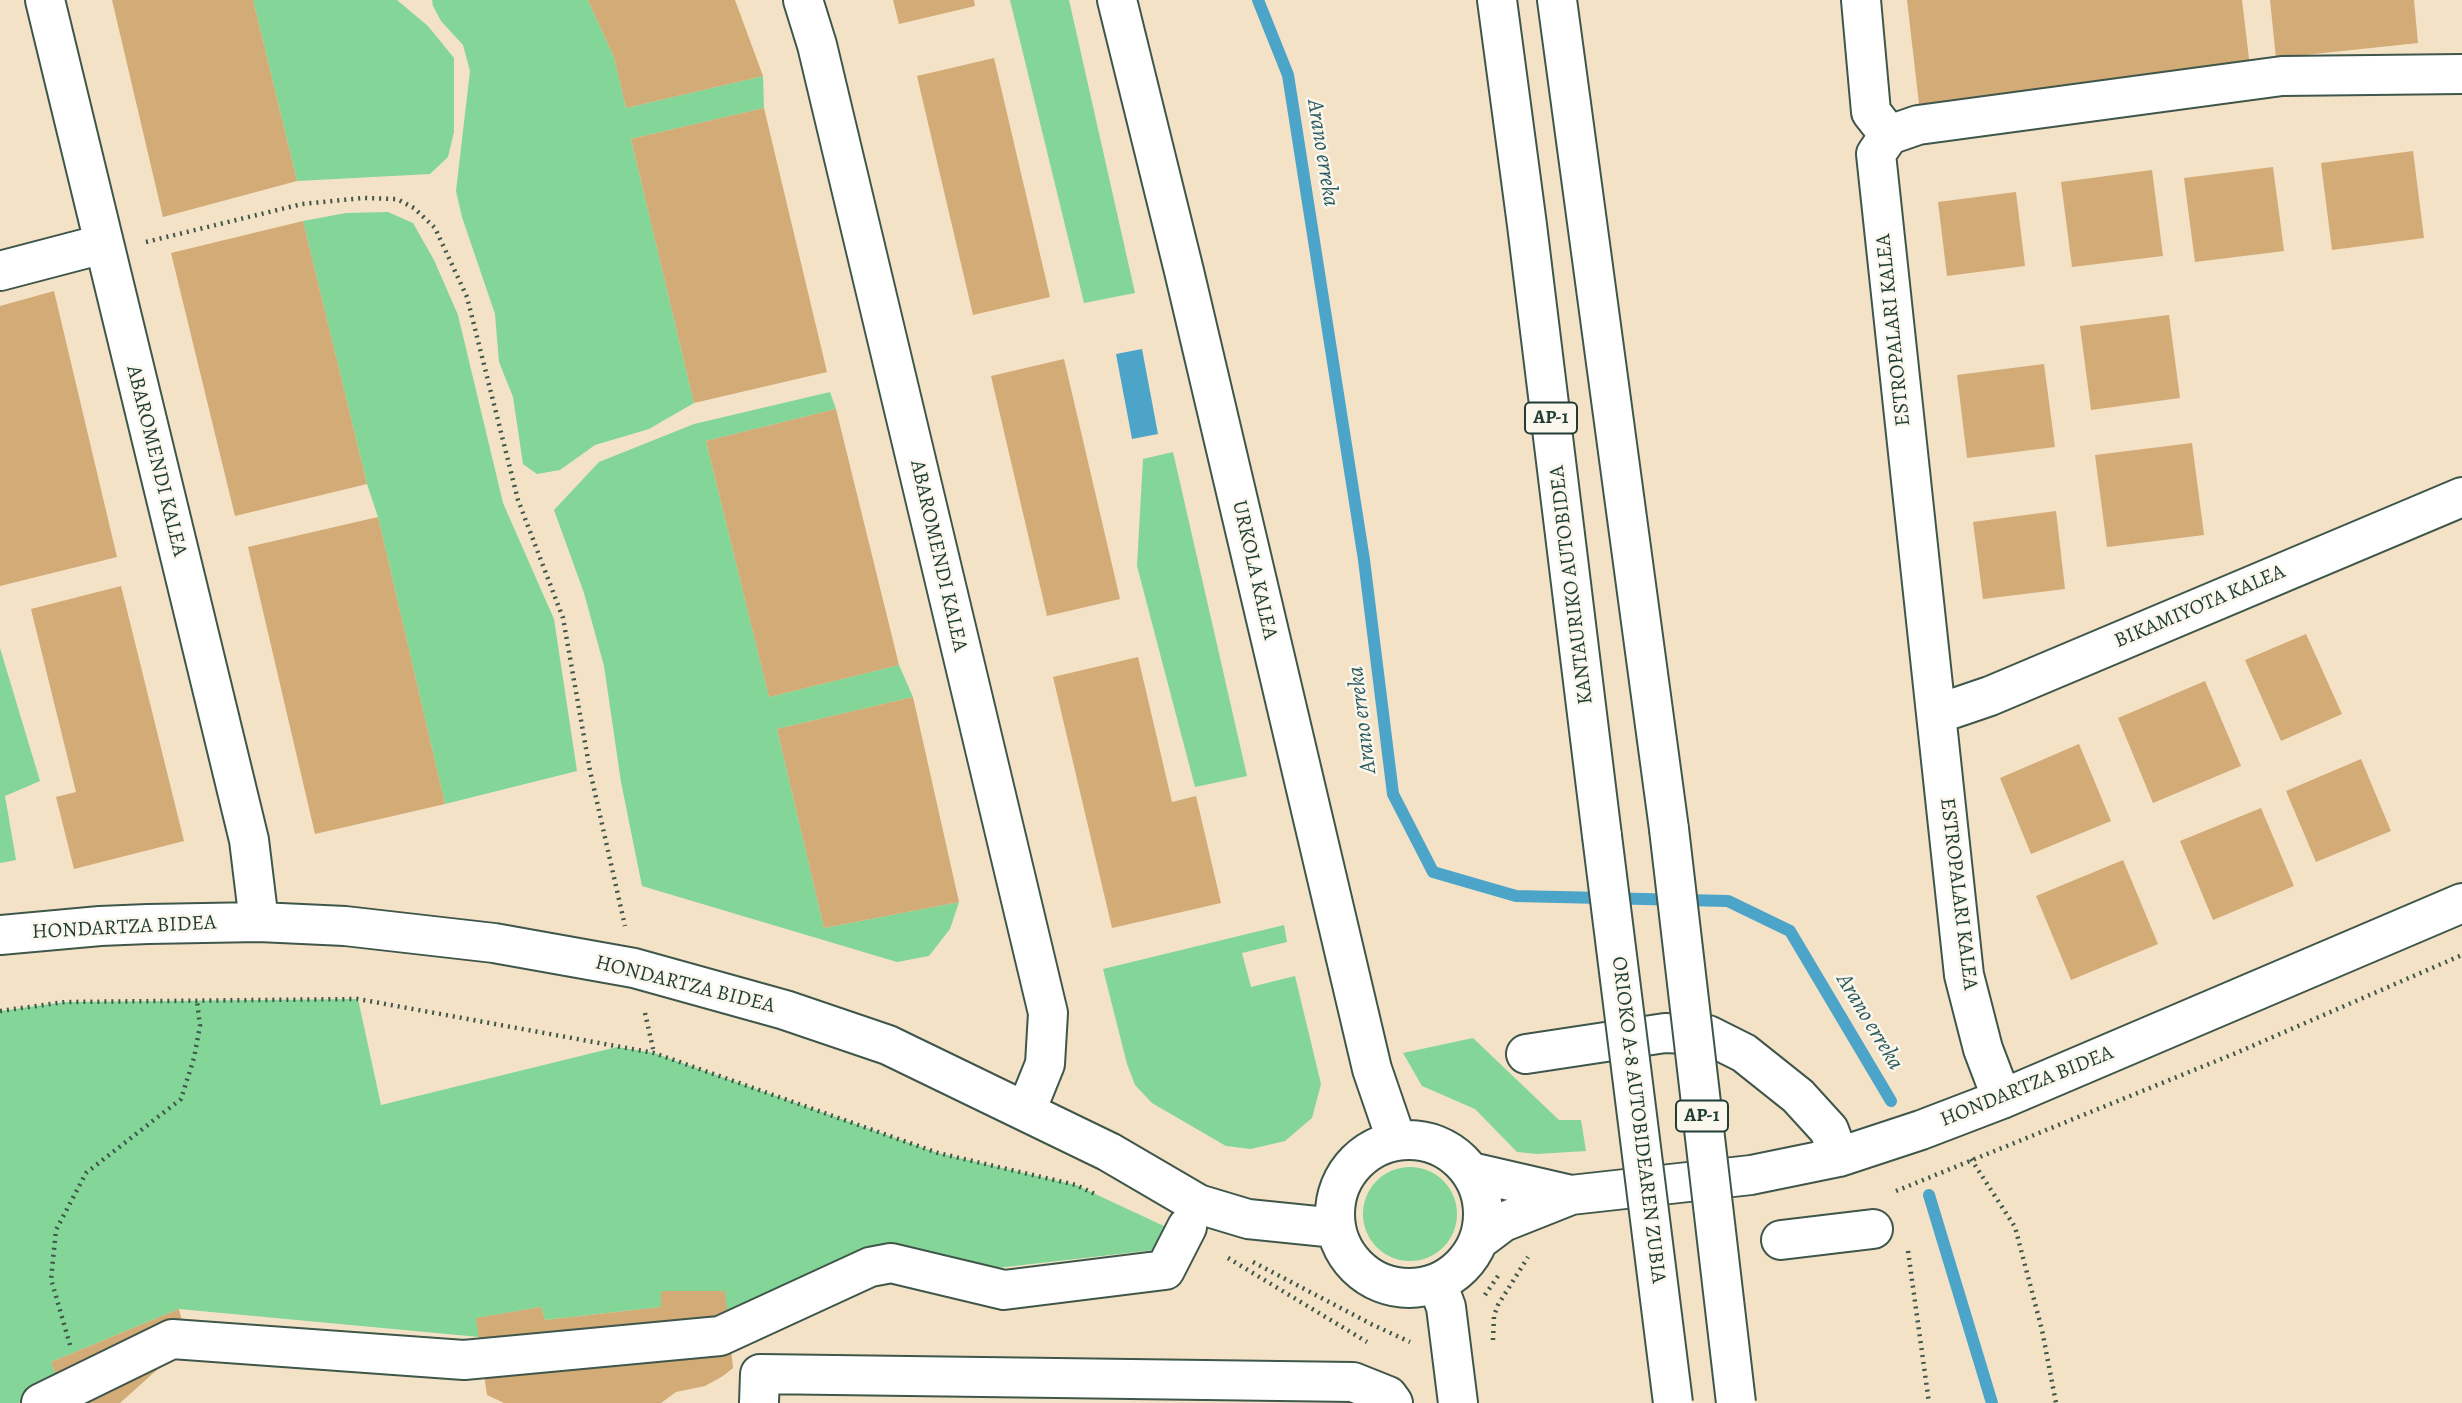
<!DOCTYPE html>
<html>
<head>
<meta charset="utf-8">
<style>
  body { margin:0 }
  canvas { display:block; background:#f3e2c6 }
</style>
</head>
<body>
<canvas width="2462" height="1403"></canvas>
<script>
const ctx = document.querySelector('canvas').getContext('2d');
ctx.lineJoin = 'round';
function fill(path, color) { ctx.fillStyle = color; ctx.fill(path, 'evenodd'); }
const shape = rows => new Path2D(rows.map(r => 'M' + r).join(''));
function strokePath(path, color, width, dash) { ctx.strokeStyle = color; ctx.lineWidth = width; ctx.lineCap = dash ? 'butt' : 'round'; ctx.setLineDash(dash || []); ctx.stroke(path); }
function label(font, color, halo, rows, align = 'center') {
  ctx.font = font + ' Alegreya,serif'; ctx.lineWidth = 5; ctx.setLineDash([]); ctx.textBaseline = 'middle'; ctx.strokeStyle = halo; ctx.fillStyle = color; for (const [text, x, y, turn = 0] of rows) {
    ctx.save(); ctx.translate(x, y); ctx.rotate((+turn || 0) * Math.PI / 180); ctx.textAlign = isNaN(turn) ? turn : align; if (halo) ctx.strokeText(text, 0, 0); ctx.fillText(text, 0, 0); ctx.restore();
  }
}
const green = shape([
  [253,0,397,0,428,26,454,58,454,132,448,157,430,174,297,181],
  [432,0,588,0,614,57,626,108,763,76,764,108,631,139,694,403,649,429,595,445,560,470,537,474,523,464,513,397,499,362,495,314,462,217,456,191,470,71,463,45,441,21,433,6],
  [1010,0,1069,0,1135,293,1084,303],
  [388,212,413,223,434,260,458,315,503,503,554,619,577,771,445,804,378,517,367,484,303,221,346,213],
  [830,392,836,409,706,441,769,697,899,665,913,697,777,729,824,928,959,902,950,929,929,956,897,962,642,886,621,782,604,666,584,593,554,510,599,462,694,424],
  [1173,452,1247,776,1195,787,1137,566,1143,459],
  [0,648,40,781,5,796,16,860,0,863],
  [1284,925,1287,942,1242,953,1251,987,1295,976,1321,1084,1312,1118,1285,1141,1251,1149,1226,1146,1152,1103,1135,1085,1127,1064,1103,969],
  [358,999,381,1105,617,1047,654,1053,938,1153,1076,1185,1166,1227,1154,1250,979,1270,885,1245,727,1311,661,1307,545,1320,541,1307,477,1318,479,1337,179,1309,51,1362,59,1384,18,1403,0,1403,0,1011,65,1002],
  [1473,1038,1559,1120,1581,1120,1586,1151,1537,1154,1517,1152,1475,1109,1422,1086,1403,1053],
  '1363 1214a47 47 0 1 1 94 0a47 47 0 1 1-94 0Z'
]);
const water = shape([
  [1142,349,1158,434,1132,439,1116,354]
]);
const stream = shape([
  [1258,0,1288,75,1364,560,1393,794,1433,872,1516,896,1728,901,1790,931,1891,1101],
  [1929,1195,1992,1403]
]);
const building = shape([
  [112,0,253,0,297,181,163,217],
  [588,0,735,0,763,76,626,108,614,57],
  [893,0,974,0,975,6,899,24],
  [1907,0,2242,0,2250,67,1919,104],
  [2270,0,2414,0,2418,43,2276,58],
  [994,58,1050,297,973,315,917,76],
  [764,108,827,372,694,403,631,139],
  [2413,151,2424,238,2332,250,2321,163],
  [2273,167,2284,251,2195,262,2184,178],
  [2152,170,2163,256,2072,267,2061,182],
  [2016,192,2025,266,1947,276,1938,202],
  [303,221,367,484,235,516,171,253],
  [54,291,117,557,0,586,0,306],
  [2169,315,2180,398,2091,410,2080,326],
  [1064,359,1120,599,1047,616,991,376],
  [2044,364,2055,447,1967,458,1957,375],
  [836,409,899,665,769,697,706,441],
  [2192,443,2204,535,2107,547,2095,455],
  [2056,511,2065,589,1983,599,1973,522],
  [378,517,445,804,315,834,248,547],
  [121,586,184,841,74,869,56,797,76,792,31,609],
  [2306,634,2342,714,2281,741,2245,660],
  [1138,657,1172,802,1196,796,1221,903,1112,928,1053,677],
  [2205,681,2241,766,2153,803,2118,718],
  [913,697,959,902,824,928,777,729],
  [2079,744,2111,821,2031,854,2000,778],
  [2361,759,2391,831,2316,862,2286,791],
  [2261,808,2294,886,2213,920,2180,841],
  [2123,860,2158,944,2071,980,2036,896],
  [661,1291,725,1291,733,1368,723,1376,705,1386,676,1392,661,1403,504,1403,487,1395,476,1318,541,1307,545,1320,661,1307],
  [179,1309,187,1343,120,1403,18,1403,59,1384,51,1362]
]);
const path = shape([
  [146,242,302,204,363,198,397,199,414,208,435,228,467,297,518,500,563,618,590,771,625,926],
  [0,1011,65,1002,358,999,654,1053,938,1153,1076,1185,1095,1194],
  [645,1013,654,1053],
  [1971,1159,2015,1227,2042,1330,2056,1403],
  [1896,1191,2236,1053,2462,955],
  [1908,1251,1929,1403],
  [1228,1258,1367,1342],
  [1253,1262,1371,1324,1410,1342],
  [1485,1295,1498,1276],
  [1493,1340,1494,1316,1498,1305,1528,1257],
  [70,1345,51,1279,56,1230,86,1173,181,1099,194,1058,200,1026,197,1001]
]);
const minor = shape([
  [45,0,249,840,259,922],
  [803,0,817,45,1048,1013,1045,1064,1026,1111],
  [1117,0,1184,271,1372,1069,1396,1139],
  [1861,0,1871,112,1889,135],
  [0,271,103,244],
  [1937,714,1990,696,2462,497],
  [0,935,100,926,148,924,259,922,345,926,494,943,634,968,785,1010,888,1045,1109,1152,1198,1204,1248,1219,1336,1228],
  [1526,1054,1665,1033,1708,1035,1744,1053,1798,1096,1829,1130,1839,1157],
  [2002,1099,1983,1049,1964,975,1876,154,1889,135,1918,125,2282,76,2462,74],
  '1335 1214a74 74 0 1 1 148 0a74 74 0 1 1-148 0Z',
  [1471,1172,1571,1195],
  [1479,1240,1503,1222,1571,1195,1751,1175,1839,1157,1921,1130,2002,1099,2462,903],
  [1781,1240,1873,1229],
  [1437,1283,1446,1307,1458,1403],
  [41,1403,172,1339,464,1360,720,1336,870,1267,891,1263,1004,1290,1165,1270,1187,1227],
  [759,1403,760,1374,1353,1382,1388,1396,1393,1403]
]);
const highway = shape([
  [1497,0,1527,225,1602,836],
  [1557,0,1669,829]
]);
const highwayBridge = shape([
  [1669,829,1736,1403],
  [1602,836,1673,1403]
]);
const shields = [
  [1551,418,52],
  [1702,1116,52]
];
const shieldNames = [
  ["AP-1",1551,418],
  ["AP-1",1702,1116]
];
const streetNames = [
  ["ESTROPALARI KALEA",1894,330,-96],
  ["ABAROMENDI KALEA",156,461,76],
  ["ABAROMENDI KALEA",938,556,77],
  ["URKOLA KALEA",1254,570,77],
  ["KANTAURIKO AUTOBIDEA",1572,585,-97],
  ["BIKAMIYOTA KALEA",2200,607,-23],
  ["ESTROPALARI KALEA",1958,894,83],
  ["HONDARTZA BIDEA",124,928,-3],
  ["HONDARTZA BIDEA",685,985,14],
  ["HONDARTZA BIDEA",2027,1087,-22],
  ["ORIOKO A-8 AUTOBIDEAREN ZUBIA",1638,1120,83]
];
const waterNames = [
  ["Arano erreka",1322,153,81],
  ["Arano erreka",1363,720,-97],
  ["Arano erreka",1869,1022,59]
];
fill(green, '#83d697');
fill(water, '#4ca5c9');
strokePath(stream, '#4ca5c9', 12);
fill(building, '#d3ab76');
strokePath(minor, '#3f564a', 42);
strokePath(highway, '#3f564a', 42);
strokePath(path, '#3f564a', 4.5, [2, 5]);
strokePath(minor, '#fff', 38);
strokePath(highway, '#fff', 38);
strokePath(highwayBridge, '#3f564a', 42, []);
strokePath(highwayBridge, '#fff', 38);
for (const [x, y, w] of shields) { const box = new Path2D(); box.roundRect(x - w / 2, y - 15.5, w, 31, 5); ctx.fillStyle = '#fbf7ec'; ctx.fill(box); strokePath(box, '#1f3d34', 2); }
label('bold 19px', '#1f3d34', null, shieldNames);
label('21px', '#1f3d34', '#fbf7ec', streetNames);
label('italic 23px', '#2c5c61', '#fbf7ec', waterNames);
</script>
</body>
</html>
